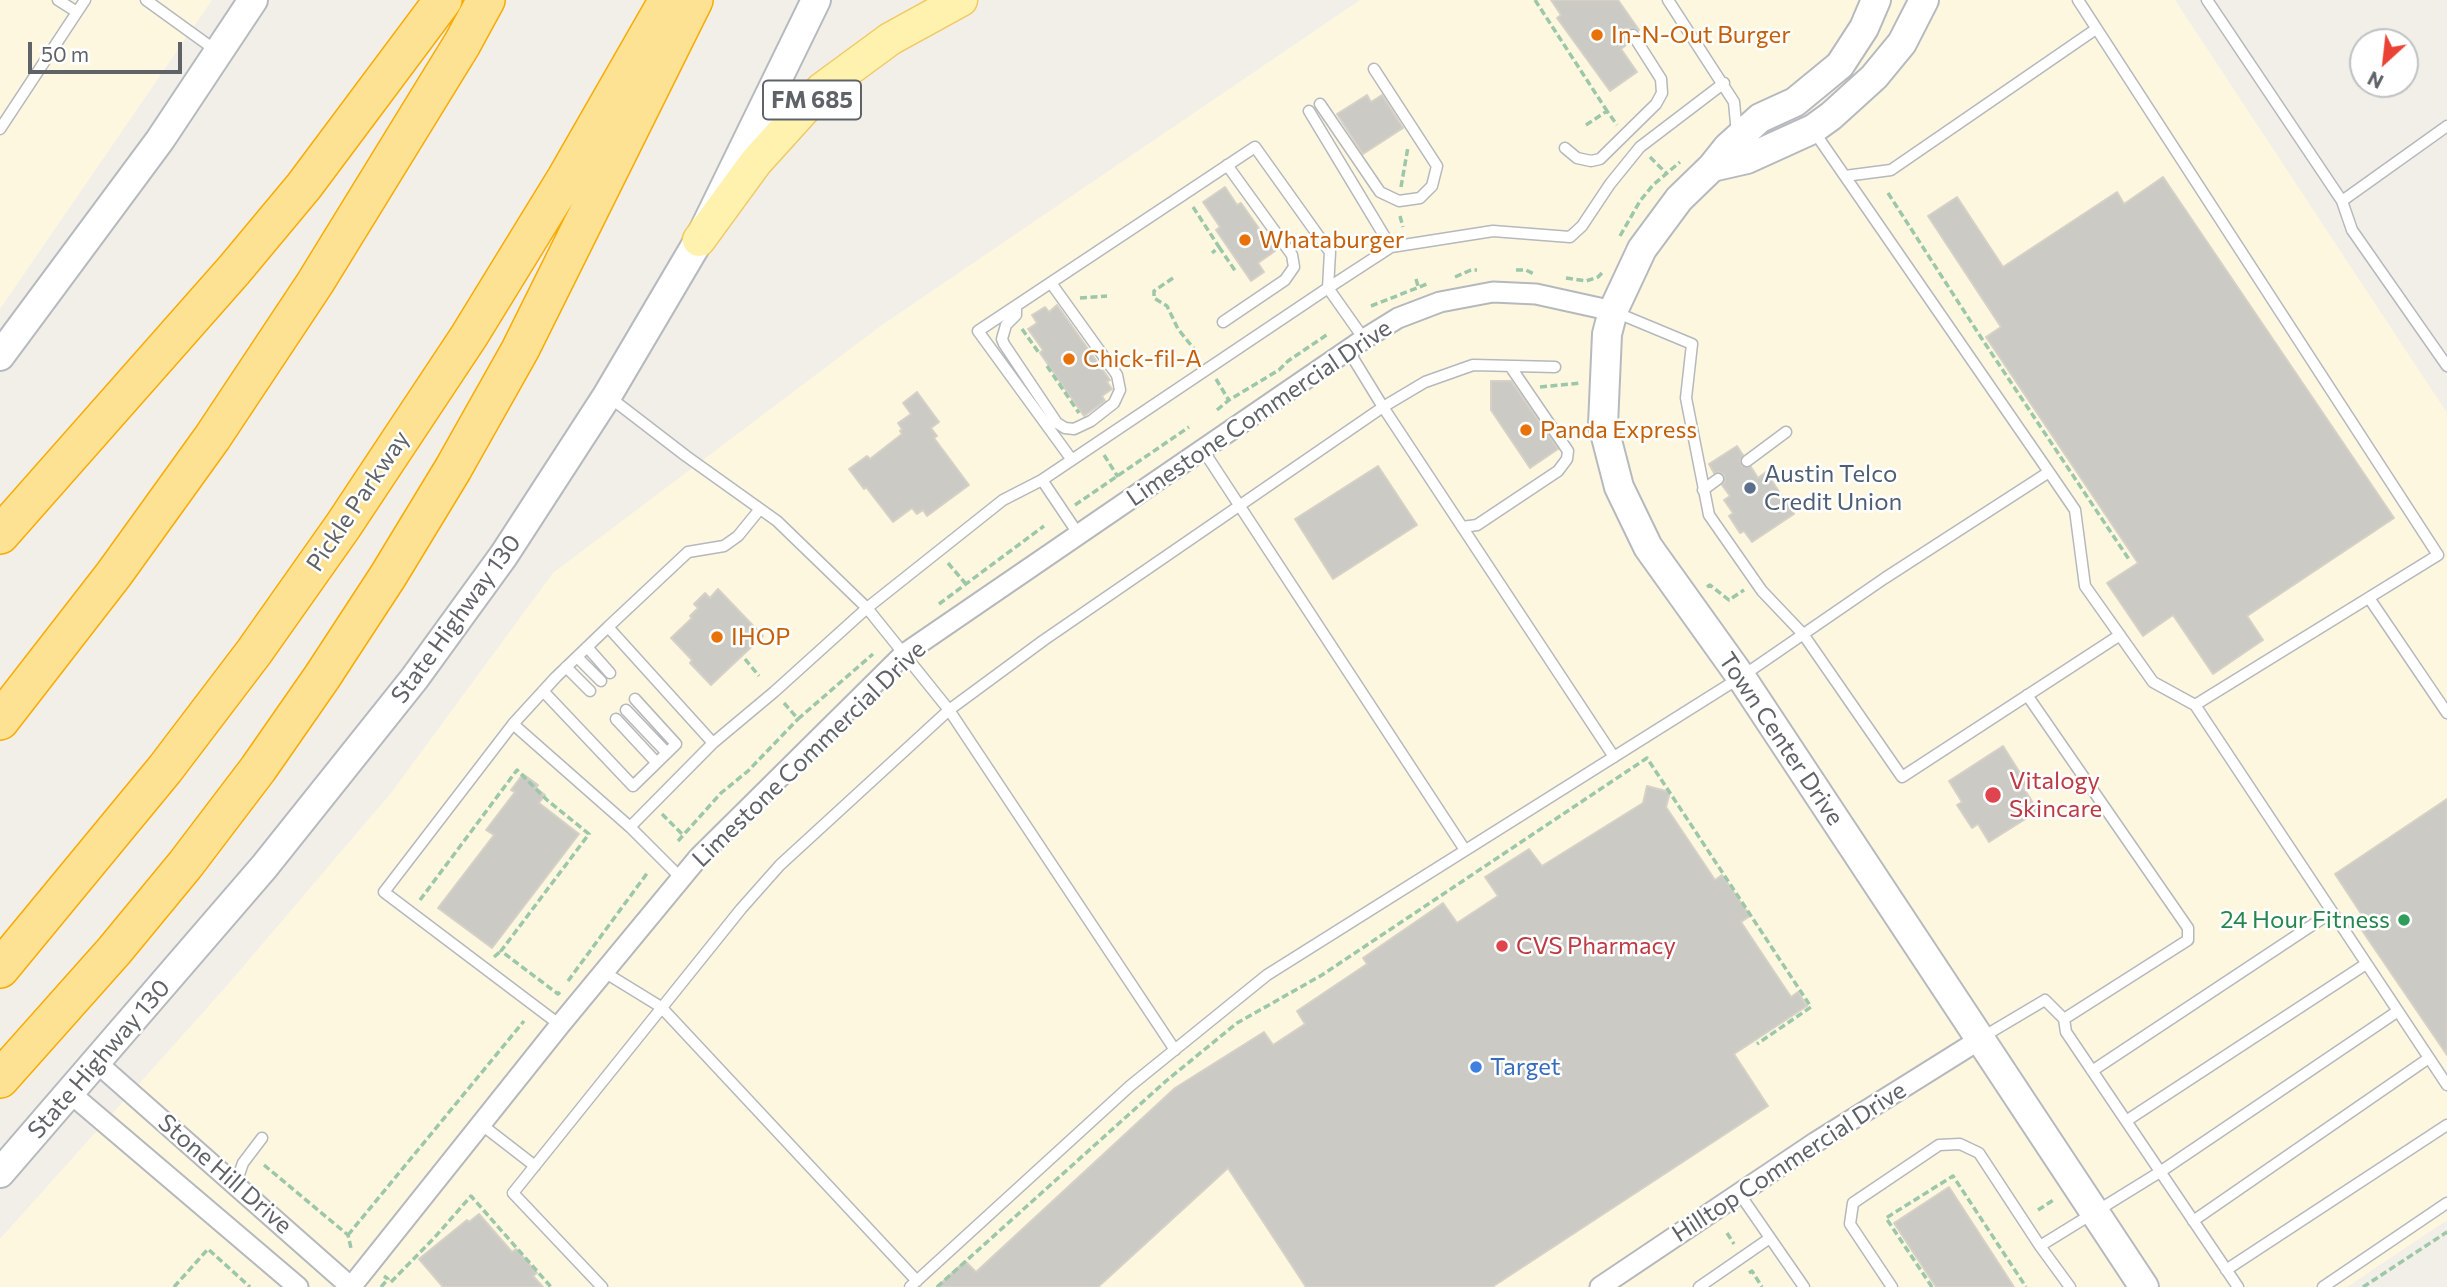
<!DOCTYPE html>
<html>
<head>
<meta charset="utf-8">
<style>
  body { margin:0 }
  #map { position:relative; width:2447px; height:1287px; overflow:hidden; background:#f1efe8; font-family:Commissioner,sans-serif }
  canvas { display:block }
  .north { position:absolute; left:2349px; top:28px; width:70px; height:70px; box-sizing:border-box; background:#fff; border:2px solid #bfc1c3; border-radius:50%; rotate:207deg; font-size:19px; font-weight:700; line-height:28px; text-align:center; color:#5f6368 }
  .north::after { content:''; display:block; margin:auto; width:24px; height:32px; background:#ea4335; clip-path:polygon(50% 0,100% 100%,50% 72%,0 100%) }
  .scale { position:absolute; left:28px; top:42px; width:154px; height:32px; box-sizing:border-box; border:4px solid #5f6368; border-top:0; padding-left:9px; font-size:21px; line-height:24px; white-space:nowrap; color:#5f6368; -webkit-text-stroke:5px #fff; paint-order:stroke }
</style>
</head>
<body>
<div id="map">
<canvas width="2447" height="1287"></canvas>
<div class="north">N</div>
<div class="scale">50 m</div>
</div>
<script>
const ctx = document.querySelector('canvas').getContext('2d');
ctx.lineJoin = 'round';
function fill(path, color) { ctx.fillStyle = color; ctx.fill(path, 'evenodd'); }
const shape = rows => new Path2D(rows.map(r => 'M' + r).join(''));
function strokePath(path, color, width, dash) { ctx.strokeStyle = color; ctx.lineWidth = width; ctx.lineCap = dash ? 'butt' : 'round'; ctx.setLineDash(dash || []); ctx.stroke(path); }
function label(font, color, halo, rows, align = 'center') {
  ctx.font = font + ' Commissioner,sans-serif'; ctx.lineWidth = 5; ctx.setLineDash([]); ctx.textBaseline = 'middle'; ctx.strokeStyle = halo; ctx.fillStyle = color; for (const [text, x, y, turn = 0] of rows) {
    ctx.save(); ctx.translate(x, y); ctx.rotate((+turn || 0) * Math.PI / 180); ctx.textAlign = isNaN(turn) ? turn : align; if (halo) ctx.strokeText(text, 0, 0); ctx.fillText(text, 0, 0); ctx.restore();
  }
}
const commercial = shape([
  [0,0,212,0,0,309],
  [1360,0,2175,0,2447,413,2447,1220,2347,1287,0,1287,0,1239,224,989,391,793,553,573,882,325]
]);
const building = shape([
  [1551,0,1618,0,1639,30,1633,28,1628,29,1626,35,1627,39,1624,41,1626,45,1621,49,1637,72,1610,91,1557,18,1561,15,1551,0],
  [1367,95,1371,102,1382,95,1403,128,1363,154,1337,114,1367,95],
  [2163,177,2394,518,2247,616,2263,640,2213,674,2173,615,2143,636,2107,583,2138,563,1986,337,2001,327,1928,216,1957,197,2003,267,2117,192,2124,204,2163,177],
  [1225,187,1237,205,1241,203,1275,251,1258,263,1264,272,1251,281,1216,230,1220,227,1203,202,1225,187],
  [1057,305,1110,380,1107,382,1112,389,1102,396,1105,401,1084,416,1040,353,1043,350,1028,329,1037,323,1032,315,1045,307,1049,312,1057,305],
  [1491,381,1511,381,1558,449,1530,468,1491,410,1491,381],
  [917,392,939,422,931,428,937,436,934,438,969,485,927,516,923,510,917,514,912,508,893,522,866,487,864,489,849,469,867,456,870,459,902,434,900,431,902,429,898,423,911,414,903,403,917,392],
  [1737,446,1743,455,1740,461,1742,466,1751,467,1758,478,1766,472,1794,514,1752,542,1744,531,1740,533,1729,516,1733,513,1724,500,1730,496,1722,485,1725,481,1724,475,1720,472,1714,473,1709,464,1737,446],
  [1378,466,1417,525,1333,579,1295,519,1378,466],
  [718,589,763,636,711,685,690,663,692,660,671,638,692,618,690,616,698,608,694,604,705,593,710,598,718,589],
  [2003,746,2027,784,2023,787,2038,811,1989,842,1978,824,1972,828,1957,805,1962,802,1949,781,2003,746],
  [523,774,538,785,536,788,545,795,539,803,579,834,492,948,438,908,494,835,486,830,515,792,511,790,523,774],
  [1647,786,1670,792,1666,807,1715,880,1722,875,1750,916,1741,922,1791,997,1798,992,1807,1006,1734,1054,1768,1106,1492,1287,1306,1287,1228,1168,1098,1287,937,1287,965,1261,976,1272,1175,1088,1264,1032,1273,1045,1305,1024,1297,1011,1367,964,1363,958,1443,903,1457,923,1498,896,1485,877,1529,849,1542,866,1643,803,1647,786],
  [2447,799,2447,1055,2357,923,2364,918,2335,874,2447,799],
  [1949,1187,2014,1287,1936,1287,1894,1223,1949,1187],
  [479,1214,512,1252,516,1249,537,1273,533,1276,543,1287,443,1287,419,1259,467,1220,469,1222,479,1214]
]);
const path = shape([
  [1535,0,1607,111],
  [1586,125,1607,111,1617,125],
  [1650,157,1666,173],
  [1401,187,1408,147],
  [1888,193,1982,339,2130,561],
  [1193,207,1219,247,1212,253],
  [1400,216,1403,227],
  [1620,236,1640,201,1653,185,1680,162],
  [1219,247,1236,272],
  [1516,270,1526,270,1534,274],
  [1455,277,1471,270,1477,270],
  [1173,278,1154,291,1154,298,1167,306,1178,329,1199,355],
  [1566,278,1586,281,1598,277,1604,271],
  [1416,279,1418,286],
  [1080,298,1107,296],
  [1371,306,1427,284],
  [1022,329,1039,353],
  [1047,366,1079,413],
  [1216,379,1228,399],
  [1540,387,1581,383],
  [1217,410,1229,400,1279,370,1288,361,1328,334],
  [1104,455,1118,477],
  [1075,505,1189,427],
  [948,563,965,583],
  [1707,587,1710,585,1729,600,1744,590],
  [939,604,1044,526],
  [745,659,759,676],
  [784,703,798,719,873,654],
  [662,814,683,835],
  [678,841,721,793,748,771,798,719],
  [420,900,517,770,547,800,589,834,501,951,558,994,560,992],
  [494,957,501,951],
  [568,981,648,872],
  [264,1165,348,1235,351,1248],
  [2038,1210,2055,1199],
  [1727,1233,1734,1244],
  [348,1235,524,1021],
  [1749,1273,1752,1271,1762,1287],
  [391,1282,435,1237,471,1196,551,1287],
  [174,1287,208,1249,250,1287],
  [381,1287,388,1279,384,1276],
  [937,1287,1166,1081,1237,1023,1322,975,1647,758,1811,1007,1757,1044],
  [1932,1287,1886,1218,1953,1176,2026,1287],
  [2363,1287,2447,1232]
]);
const lane = shape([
  [58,0,77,12],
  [146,0,218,52],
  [1668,0,1734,102,1737,134],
  [2207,0,2342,201,2352,230,2447,366],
  [1320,104,1380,192,1399,201,1420,198,1432,186,1437,166,1374,69],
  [1309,111,1391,247],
  [0,129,85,0],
  [1565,148,1577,158,1591,161,1600,159,1656,104,1662,93,1661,79,1633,35],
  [1845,176,1891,170,2096,29],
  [2342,201,2447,126],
  [1016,306,1016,315,1006,325,1002,339,1004,344,1057,423,1065,428,1074,429,1091,421,1114,403,1120,390,1117,375,1051,283],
  [1615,312,1692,344,1686,398,1709,515,1762,591,1803,634,1902,777,2120,635],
  [1223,322,1285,280,1294,267,1292,255,1227,165],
  [1348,350,1383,407,1614,757],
  [608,396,686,456,777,521,867,608,949,710,1175,1050],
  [1203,450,1465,850],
  [1072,460,978,331,1255,147,1330,252,1328,288,1391,247,1493,231,1570,237,1582,226,1610,184,1640,147,1724,83],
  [1747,461,1786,432],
  [2049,472,2075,510,2085,586,2153,682,2195,705,2438,555,2078,0],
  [1703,490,1718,479],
  [760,509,738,536,724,546,688,552,608,627,713,743,774,692,867,608,1003,500,1042,480],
  [1462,527,1477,525,1558,471,1567,459,1568,451,1510,366],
  [1079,535,1042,480,1328,288,1364,339],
  [2369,598,2447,713],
  [587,647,610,673],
  [577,657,601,681],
  [566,667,590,691],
  [543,691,633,786,676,744,635,699],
  [2027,695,2188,928,2188,940,2064,1019,2066,1032,2238,1287],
  [2195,705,2447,1085],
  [626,710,667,753],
  [616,719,656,762],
  [513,724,556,677,608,627],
  [630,827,713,743],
  [604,972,661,1007,917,1281],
  [560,1025,384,892,513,724,630,827,681,878],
  [1981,1038,2045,1000,2064,1019],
  [2092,1071,2332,912],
  [2126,1121,2366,964],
  [482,1125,535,1166],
  [236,1183,243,1163,262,1138],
  [1739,1193,1804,1287],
  [2193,1221,2429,1058],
  [2040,1246,2160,1172,2398,1011],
  [2226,1270,2447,1125],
  [602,1287,513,1193,741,909,780,865,949,710,1044,640,1383,407,1425,382,1473,365,1555,367],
  [910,1287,1130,1086,1267,975,1741,677,1885,578,2049,472,1813,130],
  [1699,1287,1770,1238],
  [1892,1287,1850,1224,1853,1203,1939,1145,1960,1144,1979,1153,2040,1246,2070,1287],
  [2323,1287,2447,1203]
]);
const street = shape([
  [96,1062,351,1287],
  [70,1093,298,1287],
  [351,1287,560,1025,698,858,904,654,1364,339,1398,318,1440,302,1493,292,1536,294,1613,311],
  [1600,1287,1816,1142,1979,1040]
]);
const secondary = shape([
  [1876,0,1864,28,1840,65,1795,102,1760,118,1728,147,1712,167,1679,199,1642,249,1613,311,1607,334,1603,425,1619,487,1648,547,1741,677,2144,1287],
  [1712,167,1747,159,1813,129,1831,116,1874,77,1902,43,1924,0],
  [0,356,160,140,253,0],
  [0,1173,264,867,414,679,504,555,607,396,699,240,816,0]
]);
const primary = shape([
  [699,240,756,162,822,89,890,39,961,0]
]);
const highway = shape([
  [0,535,234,270,304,186,443,0],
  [0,721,114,574,212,438,315,283,462,44,486,0],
  [0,969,165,769,254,652,343,526,469,336,566,178,668,0],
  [0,1079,114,951,185,865,258,769,322,677,388,576,453,469,520,350,694,0]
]);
const markers = [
  [1597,35,7,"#e8710a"],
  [1245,240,7,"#e8710a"],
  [1069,359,7,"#e8710a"],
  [1526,430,7,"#e8710a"],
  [1750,488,7,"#5c6f8a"],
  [717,637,7,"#e8710a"],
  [1993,795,9,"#e0444e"],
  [2404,920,7,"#2e9e5b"],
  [1502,946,7,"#e0444e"],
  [1476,1067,7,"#3f7fe0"]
];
const shields = [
  [812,100,98]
];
const shieldNames = [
  ["FM 685",812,100]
];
const foodNames = [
  ["In-N-Out Burger",1611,35],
  ["Whataburger",1259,240],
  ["Chick-fil-A",1083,359],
  ["Panda Express",1540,430],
  ["IHOP",731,637]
];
const streetNames = [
  ["Limestone Commercial Drive",1259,413,-34],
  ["Pickle Parkway",358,501,-56],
  ["State Highway 130",456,619,-54],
  ["Town Center Drive",1781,739,56],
  ["Limestone Commercial Drive",809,754,-44],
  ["State Highway 130",99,1059,-49],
  ["Hilltop Commercial Drive",1789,1162,-33],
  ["Stone Hill Drive",225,1174,41]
];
const serviceNames = [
  ["Austin Telco",1764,474],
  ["Credit Union",1764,502]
];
const healthNames = [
  ["Vitalogy",2009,781],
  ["Skincare",2009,809],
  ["CVS Pharmacy",1516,946]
];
const leisureNames = [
  ["24 Hour Fitness",2390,920]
];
const shopNames = [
  ["Target",1490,1067]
];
fill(commercial, '#fef7e0');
fill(building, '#cccac5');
strokePath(building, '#d6d1c6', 2);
strokePath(lane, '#b5b8bc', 13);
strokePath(street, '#b5b8bc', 23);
strokePath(secondary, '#b6babf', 32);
strokePath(primary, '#f2c960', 35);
strokePath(highway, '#f9ab00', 40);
strokePath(path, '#9cc7a9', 3.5, [7, 3.5]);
strokePath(lane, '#fff', 10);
strokePath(street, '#fff', 19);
strokePath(secondary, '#fff', 28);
strokePath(primary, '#fff2af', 32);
strokePath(highway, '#fde293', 37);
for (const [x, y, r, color] of markers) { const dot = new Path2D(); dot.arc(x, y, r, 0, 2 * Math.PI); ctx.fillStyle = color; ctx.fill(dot); strokePath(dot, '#fff', 2.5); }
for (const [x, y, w] of shields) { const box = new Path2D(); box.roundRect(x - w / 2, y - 19.5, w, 39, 5); ctx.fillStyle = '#fff'; ctx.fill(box); strokePath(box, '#5f6368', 2); }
label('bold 23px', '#5f6368', null, shieldNames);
label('24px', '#c56008', '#fff', foodNames, 'left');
label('24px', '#5f6368', '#fff', streetNames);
label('24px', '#4e5e75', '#fff', serviceNames, 'left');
label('24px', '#be3a42', '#fff', healthNames, 'left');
label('24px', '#27864d', '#fff', leisureNames, 'right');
label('24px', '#366cbe', '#fff', shopNames, 'left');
</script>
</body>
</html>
